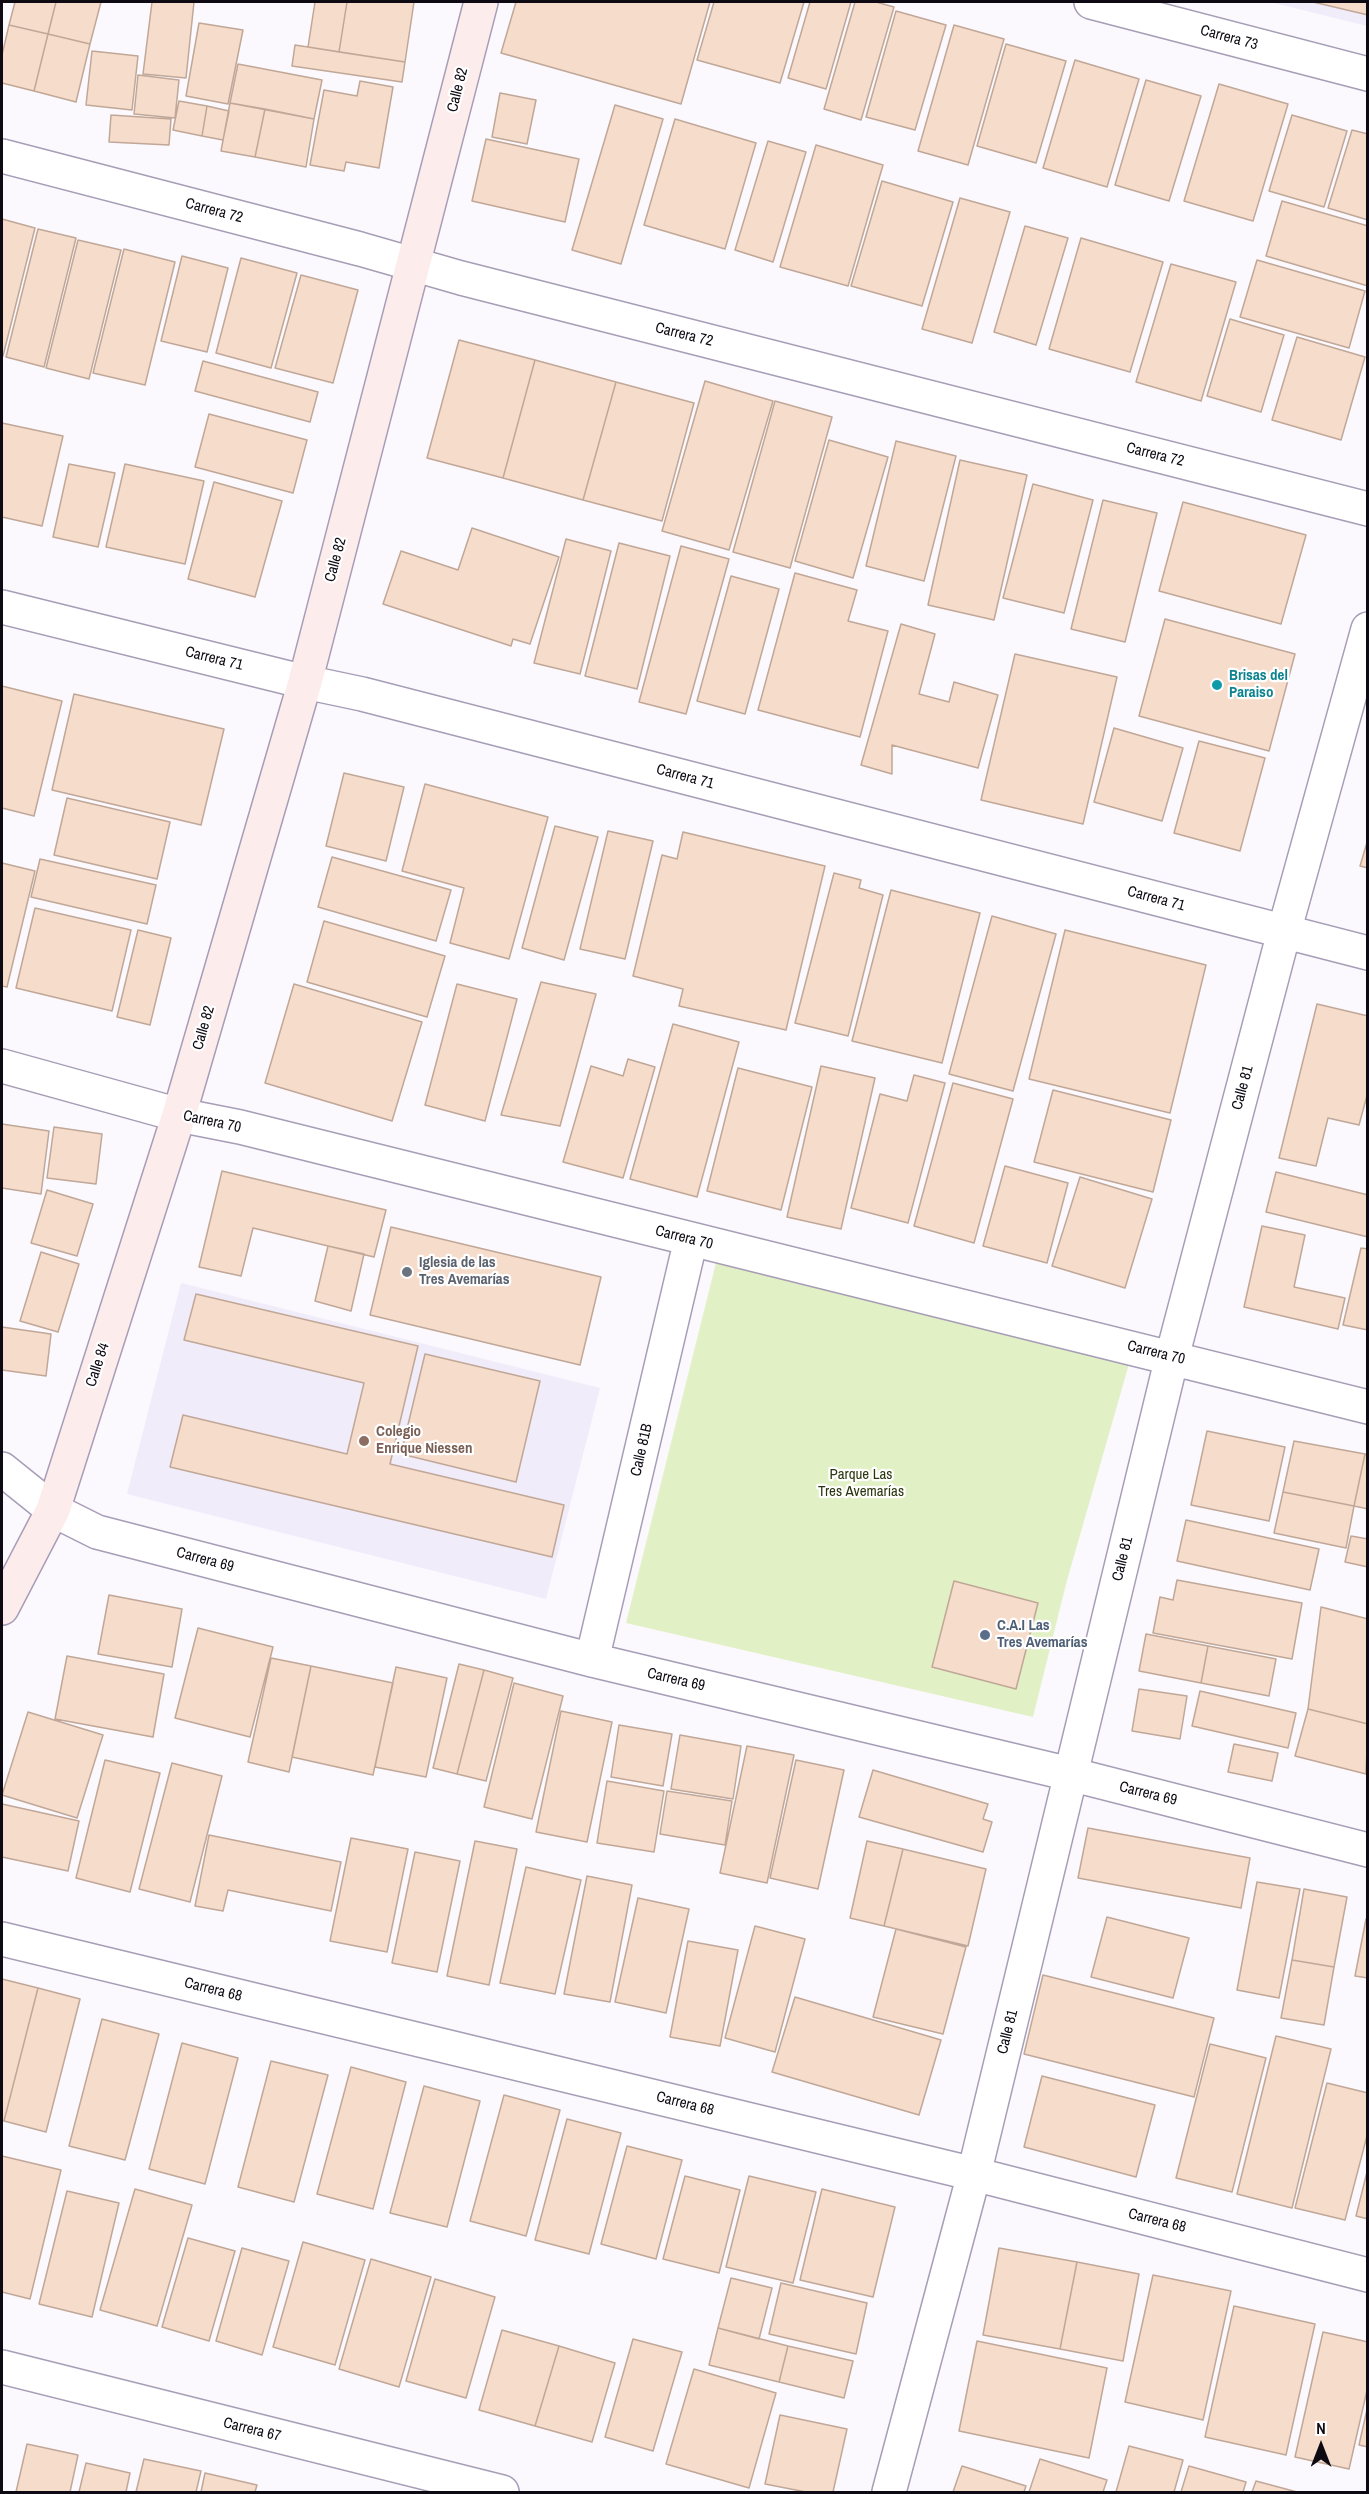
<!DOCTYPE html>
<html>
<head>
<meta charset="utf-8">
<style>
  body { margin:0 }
  #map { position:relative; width:1369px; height:2494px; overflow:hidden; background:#fbf9fe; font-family:"Archivo Narrow",sans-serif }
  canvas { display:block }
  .frame { position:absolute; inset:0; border:3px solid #0e0a13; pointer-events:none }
  .north { position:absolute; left:1291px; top:2416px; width:60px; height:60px; -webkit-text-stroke:4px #fff; paint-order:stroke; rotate:0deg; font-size:16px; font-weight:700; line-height:24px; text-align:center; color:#0e0a13 }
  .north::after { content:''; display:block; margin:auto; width:21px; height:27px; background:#0e0a13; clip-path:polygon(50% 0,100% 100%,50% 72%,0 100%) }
</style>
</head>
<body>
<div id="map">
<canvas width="1369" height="2494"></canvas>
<div class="frame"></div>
<div class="north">N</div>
</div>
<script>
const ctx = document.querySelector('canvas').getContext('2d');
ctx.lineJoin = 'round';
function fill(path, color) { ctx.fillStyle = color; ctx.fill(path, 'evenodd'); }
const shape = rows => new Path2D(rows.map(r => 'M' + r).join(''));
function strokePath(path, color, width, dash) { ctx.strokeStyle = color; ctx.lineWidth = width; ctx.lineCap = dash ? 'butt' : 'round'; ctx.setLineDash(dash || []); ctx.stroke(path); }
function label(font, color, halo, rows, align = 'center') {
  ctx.font = font + ' "Archivo Narrow",sans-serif'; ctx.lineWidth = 4.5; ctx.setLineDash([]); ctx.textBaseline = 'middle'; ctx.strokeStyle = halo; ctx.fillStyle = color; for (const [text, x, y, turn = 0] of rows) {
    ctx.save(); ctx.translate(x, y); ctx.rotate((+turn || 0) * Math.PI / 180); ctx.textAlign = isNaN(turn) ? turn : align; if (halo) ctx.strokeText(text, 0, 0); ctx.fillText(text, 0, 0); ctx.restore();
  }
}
const built = shape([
  [1270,2,1367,2,1367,26],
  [181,1283,600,1388,546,1599,127,1494]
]);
const green = shape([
  [718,1255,1131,1357,1066,1584,1033,1717,626,1623]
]);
const building = shape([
  [15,2,56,2,48,34,9,25,15,2],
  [56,2,101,2,90,44,48,34,56,2],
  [152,2,194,2,186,78,143,74,152,2],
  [315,2,347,2,339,52,308,47,315,2],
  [347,2,414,2,405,62,339,52,347,2],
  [516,2,710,2,681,104,501,53,516,2],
  [714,2,804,2,780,83,697,60,714,2],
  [810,2,851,2,826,89,788,78,810,2],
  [855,2,876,2,894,7,861,120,824,109,855,2],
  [1313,2,1368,2,1368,15,1313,2],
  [896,11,946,25,915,130,866,117,896,11],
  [199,23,243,30,228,104,186,96,199,23],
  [9,25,48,34,34,91,2,83,2,55,9,25],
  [954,25,1004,39,968,165,918,151,954,25],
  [48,34,90,44,76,102,34,91,48,34],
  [1006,44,1066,61,1036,163,977,146,1006,44],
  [295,45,405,62,402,82,292,66,295,45],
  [92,51,138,56,132,110,86,105,92,51],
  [1075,60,1139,79,1107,187,1043,168,1075,60],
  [238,64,322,80,314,119,230,103,238,64],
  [138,75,179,80,175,118,134,114,138,75],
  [1146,80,1201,96,1169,201,1115,185,1146,80],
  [360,81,393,87,379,168,346,162,344,171,310,165,324,90,357,96,360,81],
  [1219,84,1288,104,1253,221,1184,201,1219,84],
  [500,93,536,100,527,144,492,137,500,93],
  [179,101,207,106,202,136,173,130,179,101],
  [230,103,265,109,255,157,221,151,230,103],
  [615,105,663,119,621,264,572,250,615,105],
  [207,106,229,111,223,140,202,136,207,106],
  [265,109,314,119,306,167,255,157,265,109],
  [111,115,171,119,169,145,109,142,111,115],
  [1292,115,1347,131,1324,207,1269,191,1292,115],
  [675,119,756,143,725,249,644,225,675,119],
  [1352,130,1368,134,1368,220,1328,208,1352,130],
  [486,139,579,159,565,222,472,201,486,139],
  [768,141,806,152,773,262,735,250,768,141],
  [816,145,883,165,848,286,780,267,816,145],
  [882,181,953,202,922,306,851,286,882,181],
  [960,198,1010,212,972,343,922,329,960,198],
  [1282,201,1368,226,1368,286,1266,256,1282,201],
  [2,219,35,228,3,356,2,356,2,219],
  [1025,226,1068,238,1036,345,994,332,1025,226],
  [38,229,76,238,44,367,6,357,38,229],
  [1081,238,1163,262,1130,372,1049,349,1081,238],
  [78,240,121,250,89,379,46,368,78,240],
  [124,249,175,262,145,385,93,373,124,249],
  [182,256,228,268,207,352,161,341,182,256],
  [241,258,297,273,271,368,216,353,241,258],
  [1257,260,1365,291,1349,348,1240,317,1257,260],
  [1171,264,1236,282,1201,401,1136,382,1171,264],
  [301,275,358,290,333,383,275,368,301,275],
  [1230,319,1284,335,1261,412,1207,396,1230,319],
  [1297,337,1365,357,1341,440,1272,420,1297,337],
  [459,340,535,360,503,478,427,458,459,340],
  [535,360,616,382,583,500,503,478,535,360],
  [203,361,318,392,310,422,195,391,203,361],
  [705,381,773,401,729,550,662,531,705,381],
  [616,382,694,403,662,521,583,500,616,382],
  [775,401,832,417,790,568,733,552,775,401],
  [209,414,307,440,293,493,195,467,209,414],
  [2,423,63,436,42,526,2,517,2,423],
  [829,440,888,457,853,578,795,561,829,440],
  [896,441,956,456,924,581,866,566,896,441],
  [960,460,1027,475,994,620,928,605,960,460],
  [69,464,115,473,98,547,53,537,69,464],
  [125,464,204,481,185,564,106,547,125,464],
  [214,482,282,501,255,597,188,579,214,482],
  [1033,484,1093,500,1064,613,1003,598,1033,484],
  [1103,500,1157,513,1125,642,1071,629,1103,500],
  [1183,502,1306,535,1281,624,1159,591,1183,502],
  [472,528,559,557,530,644,513,639,511,646,383,604,401,551,458,570,472,528],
  [566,539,611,551,580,674,534,663,566,539],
  [619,543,670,556,637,689,585,676,619,543],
  [681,546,729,559,686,714,639,702,681,546],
  [795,573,857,590,848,621,888,631,860,737,758,710,795,573],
  [731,576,779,589,745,714,697,701,731,576],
  [1165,619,1295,654,1269,751,1139,716,1165,619],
  [901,624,935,634,919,694,949,702,954,682,998,695,978,768,892,745,892,774,861,765,901,624],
  [1015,654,1117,677,1083,824,981,800,1015,654],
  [2,686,62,701,34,816,2,808,2,686],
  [74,694,224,729,201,825,52,790,74,694],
  [1114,728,1183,748,1162,821,1094,802,1114,728],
  [1199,741,1265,758,1240,851,1174,833,1199,741],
  [344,773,404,787,386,861,326,846,344,773],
  [425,784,548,817,509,959,450,943,464,888,402,871,425,784],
  [67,798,170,822,157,879,54,855,67,798],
  [555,826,598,837,564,960,522,948,555,826],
  [608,831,653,841,625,959,580,949,608,831],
  [683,832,825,866,786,1030,679,1006,683,989,633,976,662,855,677,859,683,832],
  [1368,839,1368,868,1360,866,1368,839],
  [332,857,451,890,436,941,318,907,332,857],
  [40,859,156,885,147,924,31,897,40,859],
  [2,863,35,871,7,987,2,986,2,863],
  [834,873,861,880,859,888,883,895,848,1036,795,1023,834,873],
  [891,890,980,913,942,1063,852,1041,891,890],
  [35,908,131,930,112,1011,16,988,35,908],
  [992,916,1056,934,1013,1091,949,1074,992,916],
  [324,921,445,956,427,1017,307,982,324,921],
  [138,930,171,938,150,1025,117,1017,138,930],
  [1065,930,1206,965,1170,1113,1029,1079,1065,930],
  [541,982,596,994,560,1126,501,1115,541,982],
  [294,984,422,1022,392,1121,265,1083,294,984],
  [457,984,517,999,485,1121,425,1105,457,984],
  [1317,1004,1368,1016,1368,1092,1359,1125,1328,1118,1316,1166,1279,1158,1317,1004],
  [673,1024,739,1042,697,1197,630,1179,673,1024],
  [628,1059,655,1067,623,1178,563,1162,591,1066,623,1076,628,1059],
  [821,1066,875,1078,841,1229,787,1217,821,1066],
  [738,1068,812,1087,781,1210,707,1191,738,1068],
  [914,1075,945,1083,908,1223,851,1208,880,1094,907,1101,914,1075],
  [953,1083,1013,1099,974,1243,914,1226,953,1083],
  [1053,1090,1171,1120,1153,1192,1034,1162,1053,1090],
  [2,1124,49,1131,41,1194,2,1188,2,1124],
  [54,1127,102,1134,96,1184,47,1178,54,1127],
  [1005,1166,1068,1183,1047,1263,983,1246,1005,1166],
  [222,1171,386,1210,374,1257,253,1228,241,1276,199,1267,222,1171],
  [1276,1172,1368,1195,1368,1237,1266,1212,1276,1172],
  [1080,1177,1152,1199,1125,1288,1052,1266,1080,1177],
  [47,1190,93,1204,77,1256,31,1243,47,1190],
  [1262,1226,1305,1235,1294,1287,1345,1298,1338,1329,1244,1307,1262,1226],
  [391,1227,601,1277,580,1365,370,1315,391,1227],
  [328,1246,364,1254,351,1311,315,1301,328,1246],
  [1361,1248,1368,1249,1368,1330,1343,1325,1361,1248],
  [41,1252,79,1264,58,1332,20,1321,41,1252],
  [196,1294,418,1346,390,1464,564,1505,552,1557,170,1467,183,1415,347,1454,364,1383,184,1340,196,1294],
  [2,1327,51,1334,46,1376,2,1370,2,1327],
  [425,1354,540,1381,516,1482,401,1454,425,1354],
  [1207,1431,1285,1447,1269,1521,1191,1505,1207,1431],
  [1294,1441,1365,1454,1354,1506,1283,1492,1294,1441],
  [1365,1454,1368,1455,1368,1509,1354,1506,1365,1454],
  [1283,1492,1354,1506,1346,1548,1274,1533,1283,1492],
  [1186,1520,1319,1549,1310,1590,1177,1561,1186,1520],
  [1351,1536,1368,1539,1368,1567,1345,1562,1351,1536],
  [1177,1580,1302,1603,1292,1659,1153,1633,1160,1597,1173,1600,1177,1580],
  [954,1581,1038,1603,1016,1689,932,1667,954,1581],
  [109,1595,182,1609,172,1667,98,1654,109,1595],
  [1321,1607,1368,1619,1368,1724,1308,1709,1321,1607],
  [198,1628,273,1647,250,1737,175,1718,198,1628],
  [1146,1634,1208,1646,1201,1683,1139,1671,1146,1634],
  [1208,1646,1276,1659,1269,1696,1201,1683,1208,1646],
  [67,1656,164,1674,153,1737,55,1719,67,1656],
  [271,1658,311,1666,289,1772,248,1762,271,1658],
  [459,1664,484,1670,457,1774,433,1768,459,1664],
  [311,1666,393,1683,373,1775,292,1757,311,1666],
  [396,1667,447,1678,426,1777,375,1767,396,1667],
  [484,1670,513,1678,486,1781,457,1774,484,1670],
  [514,1683,563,1696,532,1819,484,1807,514,1683],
  [1139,1689,1187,1696,1180,1739,1132,1731,1139,1689],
  [1200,1691,1296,1713,1288,1748,1192,1726,1200,1691],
  [1308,1709,1368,1724,1366,1774,1295,1756,1308,1709],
  [561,1711,612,1722,587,1842,536,1832,561,1711],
  [28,1712,103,1735,77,1818,2,1795,28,1712],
  [619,1725,672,1734,663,1786,611,1777,619,1725],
  [680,1735,741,1746,733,1799,671,1789,680,1735],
  [1234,1744,1278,1753,1272,1781,1228,1772,1234,1744],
  [747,1746,794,1755,767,1883,720,1873,747,1746],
  [105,1760,160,1773,130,1892,76,1878,105,1760],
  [796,1760,844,1770,818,1889,770,1878,796,1760],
  [172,1763,222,1776,190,1902,139,1889,172,1763],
  [873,1770,988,1804,983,1819,992,1822,983,1852,859,1817,873,1770],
  [607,1781,664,1791,654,1852,597,1843,607,1781],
  [667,1791,732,1801,725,1845,660,1834,667,1791],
  [2,1804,79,1821,68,1871,2,1857,2,1804],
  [1088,1828,1250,1858,1241,1908,1078,1878,1088,1828],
  [209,1835,341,1862,331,1911,228,1890,223,1911,195,1906,209,1835],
  [351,1838,408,1849,387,1952,330,1941,351,1838],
  [475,1841,517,1849,489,1985,447,1976,475,1841],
  [867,1841,903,1849,884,1926,850,1918,867,1841],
  [903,1849,986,1869,968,1946,884,1926,903,1849],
  [415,1852,460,1861,437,1972,392,1963,415,1852],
  [526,1867,581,1880,555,1994,500,1983,526,1867],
  [587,1876,632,1885,610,2002,564,1994,587,1876],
  [1257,1882,1300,1889,1279,1998,1237,1990,1257,1882],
  [1304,1889,1347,1897,1334,1967,1292,1960,1304,1889],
  [638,1898,689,1909,666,2013,615,2002,638,1898],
  [1107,1917,1189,1938,1173,1998,1091,1977,1107,1917],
  [1366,1919,1368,1919,1368,1978,1355,1976,1366,1919],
  [755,1926,805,1939,775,2052,725,2038,755,1926],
  [896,1929,966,1947,943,2034,873,2017,896,1929],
  [688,1941,738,1950,720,2046,670,2037,688,1941],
  [1292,1960,1334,1967,1324,2025,1281,2018,1292,1960],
  [1043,1975,1214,2018,1194,2097,1024,2054,1043,1975],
  [2,1979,38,1988,4,2121,2,2120,2,1979],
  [38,1988,80,1999,46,2132,4,2121,38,1988],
  [795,1997,941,2040,919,2115,772,2072,795,1997],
  [102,2019,159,2034,125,2160,69,2146,102,2019],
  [1276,2036,1331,2049,1292,2208,1237,2194,1276,2036],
  [182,2043,238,2058,205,2184,149,2169,182,2043],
  [1210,2044,1266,2058,1232,2192,1176,2178,1210,2044],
  [271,2061,328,2075,294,2202,238,2187,271,2061],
  [351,2067,406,2082,373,2209,317,2194,351,2067],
  [1042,2076,1155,2105,1136,2177,1024,2147,1042,2076],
  [1327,2083,1368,2093,1368,2132,1345,2220,1295,2208,1327,2083],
  [424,2086,480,2101,447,2227,390,2213,424,2086],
  [504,2095,560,2110,526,2236,470,2221,504,2095],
  [567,2119,621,2133,589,2254,535,2240,567,2119],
  [627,2146,682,2160,656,2259,601,2244,627,2146],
  [2,2156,61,2170,30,2299,2,2292,2,2156],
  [1368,2168,1368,2219,1356,2216,1368,2168],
  [685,2176,740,2190,719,2273,663,2259,685,2176],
  [749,2176,816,2192,793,2283,726,2267,749,2176],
  [135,2189,192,2205,157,2326,100,2310,135,2189],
  [822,2189,895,2207,873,2297,800,2280,822,2189],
  [67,2191,119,2203,92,2317,39,2304,67,2191],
  [188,2238,235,2251,209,2341,162,2327,188,2238],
  [303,2242,365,2260,335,2365,273,2347,303,2242],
  [242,2248,289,2261,262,2355,216,2341,242,2248],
  [999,2248,1077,2262,1060,2349,983,2335,999,2248],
  [371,2259,431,2277,399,2387,339,2369,371,2259],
  [1077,2262,1139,2274,1123,2361,1060,2349,1077,2262],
  [1153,2275,1231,2291,1203,2420,1125,2402,1153,2275],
  [731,2278,772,2288,759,2339,718,2328,731,2278],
  [435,2279,495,2297,466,2398,406,2381,435,2279],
  [781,2283,867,2303,856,2354,769,2334,781,2283],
  [1234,2306,1315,2324,1286,2455,1205,2437,1234,2306],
  [718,2328,788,2346,779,2382,709,2365,718,2328],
  [502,2330,559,2346,535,2426,479,2410,502,2330],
  [1323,2332,1368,2342,1368,2386,1349,2469,1295,2457,1323,2332],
  [633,2339,682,2352,653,2451,605,2437,633,2339],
  [977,2341,1107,2368,1089,2458,959,2431,977,2341],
  [559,2346,615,2363,592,2442,535,2426,559,2346],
  [788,2346,853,2361,844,2398,779,2382,788,2346],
  [694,2369,776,2393,749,2488,666,2464,694,2369],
  [1368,2405,1368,2447,1359,2445,1368,2405],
  [780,2415,847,2429,833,2492,806,2492,765,2484,780,2415],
  [27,2444,78,2455,70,2492,16,2492,27,2444],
  [1129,2446,1183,2460,1174,2492,1116,2492,1129,2446],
  [144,2459,201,2471,196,2492,136,2492,144,2459],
  [1040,2459,1107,2480,1103,2492,1029,2492,1040,2459],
  [86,2463,130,2473,126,2492,79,2492,86,2463],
  [962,2466,1026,2486,1024,2492,953,2492,962,2466],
  [1189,2466,1246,2482,1243,2492,1181,2492,1189,2466],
  [205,2473,257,2485,255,2492,201,2492,205,2473],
  [1256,2481,1297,2492,1252,2492,1256,2481]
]);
const street = shape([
  [1091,2,1368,74],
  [2,156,360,249,461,278,1368,509],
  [2,607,305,682,362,694,1368,953],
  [2,1066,179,1115,240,1127,1368,1407],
  [2,1469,53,1510,97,1532,592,1660,1070,1774,1368,1850],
  [592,1660,691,1239],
  [2,1939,974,2174,1368,2275],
  [2,2367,502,2492],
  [889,2492,974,2174,1172,1357,1284,932,1368,629]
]);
const secondary = shape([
  [2,1608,53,1510,179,1115,305,682,481,2]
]);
const markers = [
  [1217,685,6,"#0f9aa8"],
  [407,1272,6,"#6b7280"],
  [364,1441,6,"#8d6e63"],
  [985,1635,6,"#5c6f8a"]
];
const streetNames = [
  ["Carrera 73",1229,38,15],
  ["Calle 82",458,90,-76],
  ["Carrera 72",214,211,15],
  ["Carrera 72",684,335,14],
  ["Carrera 72",1155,455,14],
  ["Calle 82",336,560,-75],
  ["Carrera 71",214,659,14],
  ["Carrera 71",685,777,15],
  ["Carrera 71",1156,899,15],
  ["Calle 82",204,1028,-74],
  ["Calle 81",1243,1088,-75],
  ["Carrera 70",212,1122,12],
  ["Carrera 70",684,1238,14],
  ["Carrera 70",1156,1353,14],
  ["Calle 84",98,1365,-72],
  ["Calle 81B",642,1450,-77],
  ["Calle 81",1123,1559,-76],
  ["Carrera 69",205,1560,15],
  ["Carrera 69",676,1680,13],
  ["Carrera 69",1148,1794,14],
  ["Carrera 68",213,1990,14],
  ["Calle 81",1008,2032,-76],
  ["Carrera 68",685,2104,14],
  ["Carrera 68",1157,2221,14],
  ["Carrera 67",252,2430,14]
];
const cultureNames = [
  ["Brisas del",1229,676],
  ["Paraiso",1229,693]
];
const worshipNames = [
  ["Iglesia de las",419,1263],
  ["Tres Avemarías",419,1280]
];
const educationNames = [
  ["Colegio",376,1432],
  ["Enrique Niessen",376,1449]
];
const parkNames = [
  ["Parque Las",861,1475],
  ["Tres Avemarías",861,1492]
];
const serviceNames = [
  ["C.A.I Las",997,1626],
  ["Tres Avemarías",997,1643]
];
fill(built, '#f1ecf9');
fill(green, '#e2f0c5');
fill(building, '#f6dccb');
strokePath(building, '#c0a797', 1.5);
strokePath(street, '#a79db6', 36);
strokePath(secondary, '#a79db6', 36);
strokePath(street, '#fff', 33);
strokePath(secondary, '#fdecec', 33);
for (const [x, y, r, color] of markers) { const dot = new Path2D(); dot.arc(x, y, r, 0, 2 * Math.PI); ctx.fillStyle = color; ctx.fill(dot); strokePath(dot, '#fff', 2); }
label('15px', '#0e0a13', '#fff', streetNames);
label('bold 15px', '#0d838f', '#fff', cultureNames, 'left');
label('bold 15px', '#5b616d', '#fff', worshipNames, 'left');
label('bold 15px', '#785e54', '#fff', educationNames, 'left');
label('15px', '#2c370f', '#fff', parkNames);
label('bold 15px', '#4e5e75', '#fff', serviceNames, 'left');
</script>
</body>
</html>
